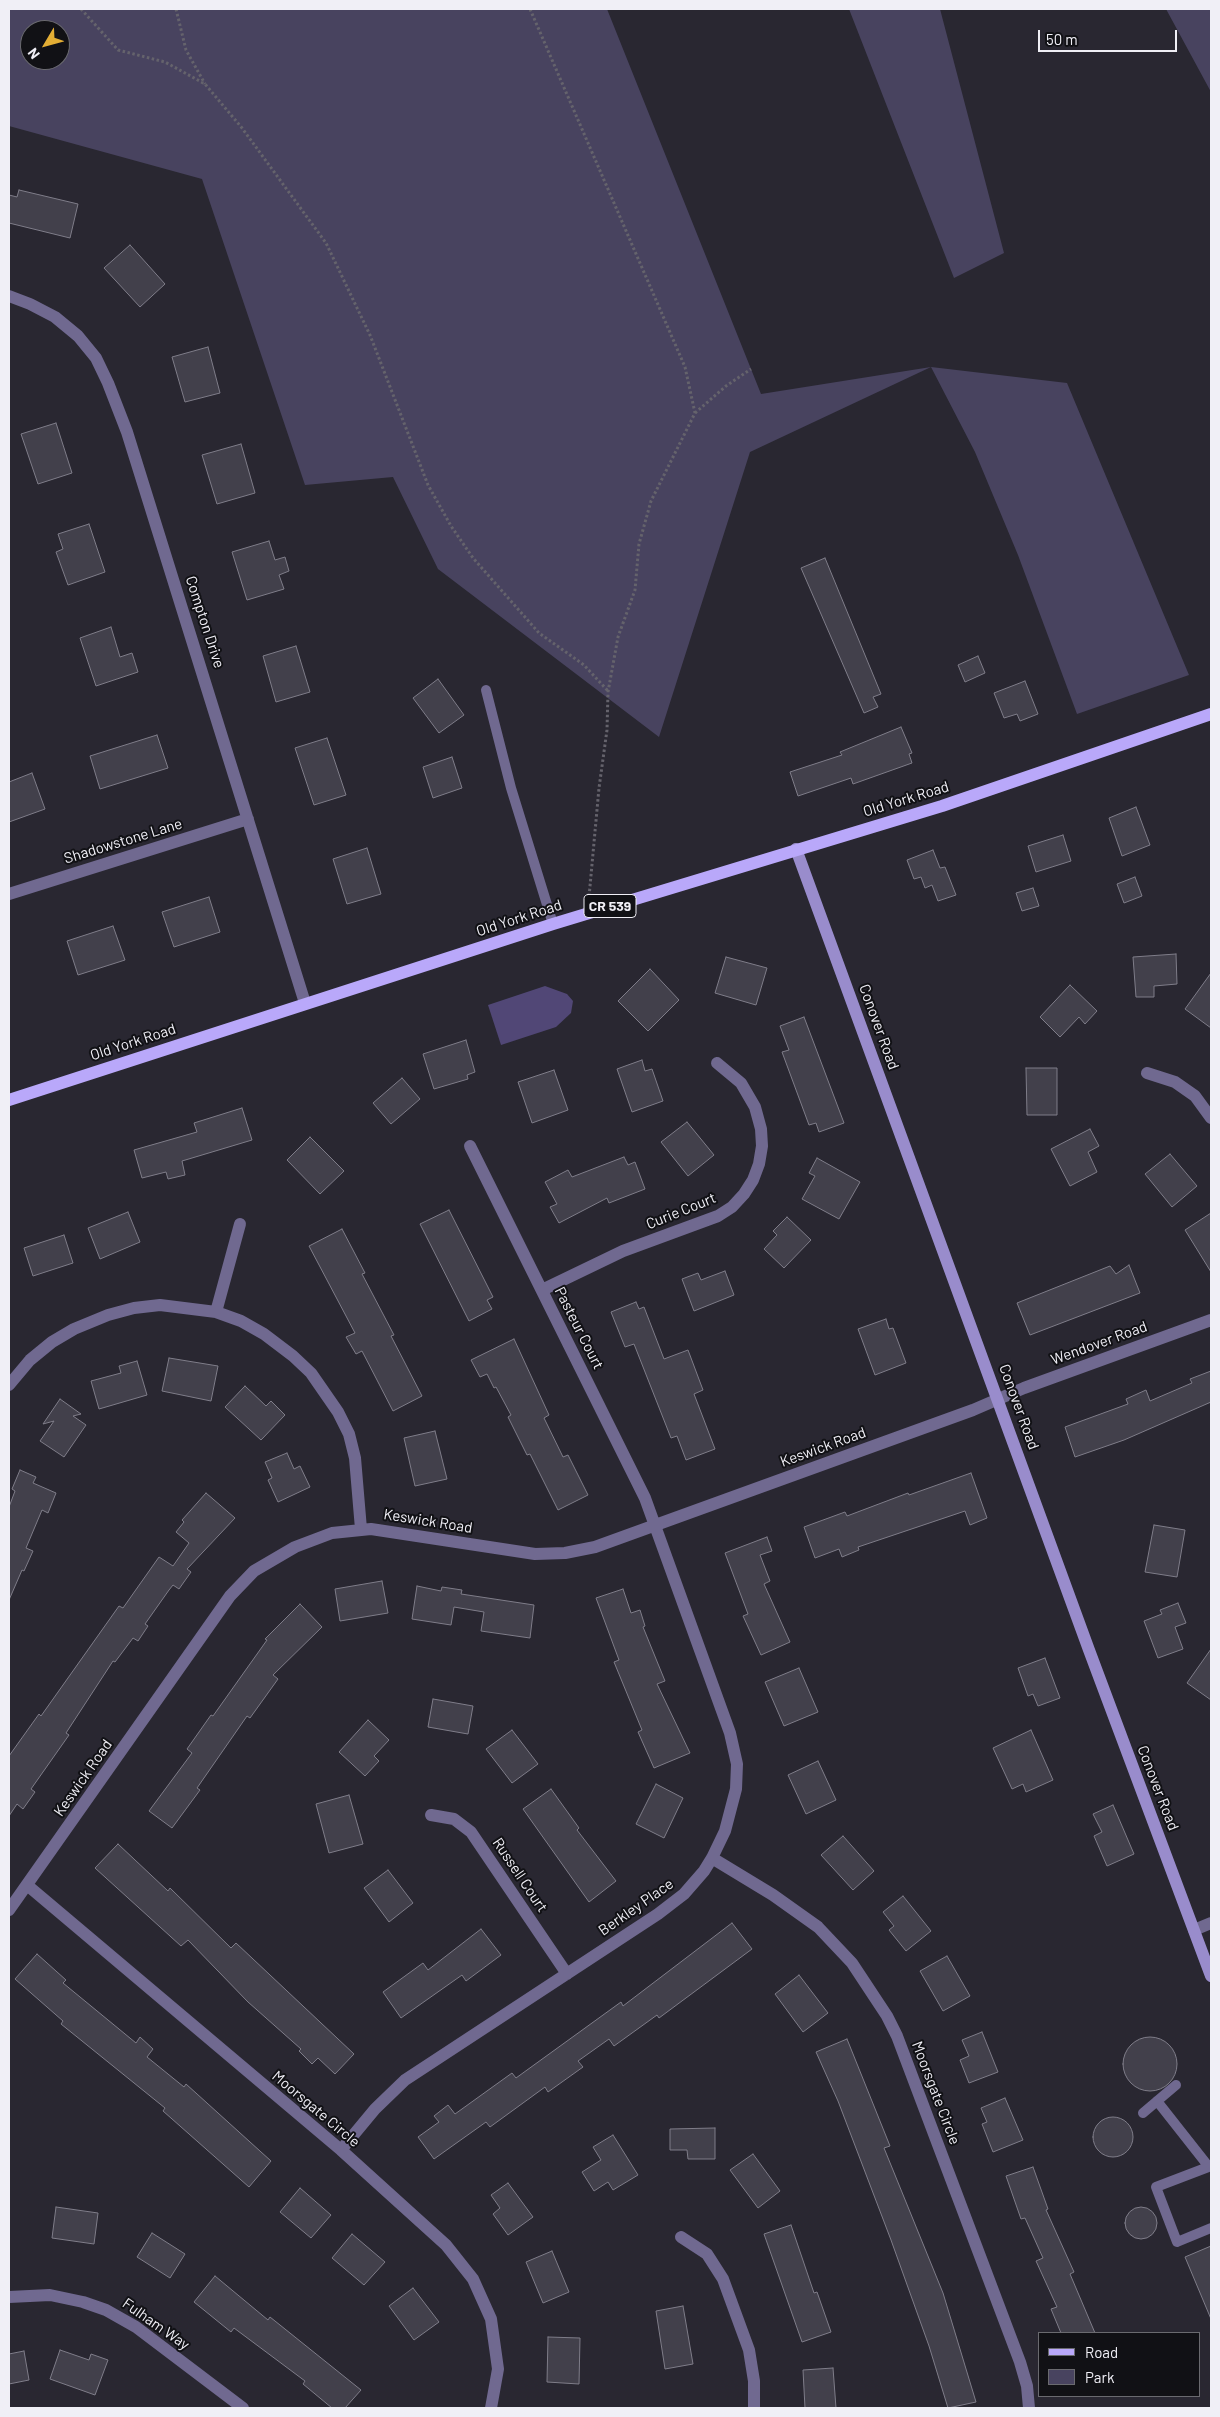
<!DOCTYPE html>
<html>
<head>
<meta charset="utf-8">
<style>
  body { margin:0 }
  #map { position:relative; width:1220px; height:2417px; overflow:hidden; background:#292731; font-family:Barlow,sans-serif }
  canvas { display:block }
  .frame { position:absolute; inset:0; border:10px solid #f0eff6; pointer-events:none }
  .legend { position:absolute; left:1038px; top:2332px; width:162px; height:65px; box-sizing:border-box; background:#111115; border:1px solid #6a6a6f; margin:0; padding:6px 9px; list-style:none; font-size:15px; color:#f0eff6 }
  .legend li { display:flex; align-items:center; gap:10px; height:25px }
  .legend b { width:25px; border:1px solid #6a6a6f }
  .north { position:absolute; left:20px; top:20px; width:50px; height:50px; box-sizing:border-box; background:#111115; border:1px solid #6a6a6f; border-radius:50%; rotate:233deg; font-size:14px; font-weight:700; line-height:20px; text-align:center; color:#f0eff6 }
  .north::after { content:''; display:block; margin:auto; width:18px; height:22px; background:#e3ae35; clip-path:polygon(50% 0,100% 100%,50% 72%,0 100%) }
  .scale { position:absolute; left:1038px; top:30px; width:139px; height:22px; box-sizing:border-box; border:2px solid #f0eff6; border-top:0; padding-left:6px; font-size:15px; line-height:18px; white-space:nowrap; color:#f0eff6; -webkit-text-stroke:4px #111115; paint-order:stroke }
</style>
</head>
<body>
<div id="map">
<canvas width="1220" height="2417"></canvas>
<div class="frame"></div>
<ul class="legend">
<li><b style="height:6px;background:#b9a8fa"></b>Road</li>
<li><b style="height:14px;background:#48435f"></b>Park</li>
</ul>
<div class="north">N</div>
<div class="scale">50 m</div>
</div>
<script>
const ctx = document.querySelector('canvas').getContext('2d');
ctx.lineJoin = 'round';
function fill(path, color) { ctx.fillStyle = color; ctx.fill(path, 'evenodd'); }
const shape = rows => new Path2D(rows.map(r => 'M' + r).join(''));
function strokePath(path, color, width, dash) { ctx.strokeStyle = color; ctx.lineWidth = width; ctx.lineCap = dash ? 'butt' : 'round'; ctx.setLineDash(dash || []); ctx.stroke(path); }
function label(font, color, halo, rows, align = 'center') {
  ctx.font = font + ' Barlow,sans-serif'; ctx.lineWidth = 4; ctx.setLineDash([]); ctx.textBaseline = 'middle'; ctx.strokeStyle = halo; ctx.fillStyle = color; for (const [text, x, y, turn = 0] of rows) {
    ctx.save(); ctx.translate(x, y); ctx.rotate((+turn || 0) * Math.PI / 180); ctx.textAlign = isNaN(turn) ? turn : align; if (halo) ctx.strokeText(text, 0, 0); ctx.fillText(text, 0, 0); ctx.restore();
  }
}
const green = shape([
  [9,9,607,9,761,394,931,367,1067,383,1189,675,1077,714,1018,555,975,452,931,367,750,452,659,737,438,569,393,477,305,485,202,179,9,126],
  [30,30,60,30,60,60,30,60],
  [849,9,940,9,1004,253,954,278],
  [1166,9,1211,9,1211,92]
]);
const water = shape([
  [545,986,567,994,573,1001,571,1013,556,1027,501,1045,488,1005]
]);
const building = shape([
  [19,190,78,204,70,238,9,223,9,195,17,197,19,190],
  [130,245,165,284,140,307,104,268,130,245],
  [208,347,220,393,185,402,172,357,208,347],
  [56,423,72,473,38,484,21,434,56,423],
  [241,444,255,493,217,504,202,455,241,444],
  [89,524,105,572,68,585,56,552,63,549,58,534,89,524],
  [269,541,275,560,285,557,289,571,279,575,284,589,247,600,232,552,269,541],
  [825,558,881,694,873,697,878,707,864,713,801,568,825,558],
  [111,627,120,657,132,653,138,672,96,686,80,638,111,627],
  [296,646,310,692,276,702,263,656,296,646],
  [978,656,985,673,965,682,958,665,978,656],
  [438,679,464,715,439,733,413,698,438,679],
  [1025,681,1038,714,1020,721,1017,714,1004,718,994,693,1025,681],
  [901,727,912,753,909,754,912,763,853,784,851,778,798,796,790,772,842,755,840,752,901,727],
  [157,735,168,768,100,789,90,756,157,735],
  [327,738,346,795,314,805,295,748,327,738],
  [452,757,462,788,433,798,423,767,452,757],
  [32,773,45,809,9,822,9,782,32,773],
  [1136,807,1150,845,1122,856,1109,818,1136,807],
  [1063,835,1071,861,1036,872,1028,846,1063,835],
  [367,848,381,894,347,904,333,859,367,848],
  [933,850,940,868,945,867,956,895,938,901,932,885,925,888,921,877,914,879,907,860,933,850],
  [1135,877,1142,896,1124,903,1117,884,1135,877],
  [1033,888,1039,906,1022,911,1016,893,1033,888],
  [209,897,220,932,174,947,162,912,209,897],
  [113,926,125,960,78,975,67,941,113,926],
  [1176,954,1177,984,1154,986,1154,997,1136,997,1133,957,1176,954],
  [726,957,767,968,756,1005,715,993,726,957],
  [650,969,679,1000,648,1031,618,1001,650,969],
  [1211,973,1211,1028,1185,1009,1211,973],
  [1070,985,1097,1011,1085,1024,1079,1017,1060,1037,1040,1017,1070,985],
  [804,1017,844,1123,819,1132,816,1123,809,1125,782,1052,789,1050,780,1026,804,1017],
  [466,1040,475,1072,467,1075,468,1079,434,1089,423,1054,466,1040],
  [642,1060,645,1071,652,1069,663,1101,632,1112,617,1069,642,1060],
  [1026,1068,1057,1068,1057,1115,1027,1115,1026,1068],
  [554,1070,568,1110,532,1123,518,1082,554,1070],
  [402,1078,420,1099,391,1124,373,1103,402,1078],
  [242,1108,252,1140,182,1161,185,1175,168,1179,166,1172,142,1178,134,1150,197,1132,194,1123,242,1108],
  [687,1122,714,1155,688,1176,661,1142,687,1122],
  [1090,1129,1099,1146,1088,1152,1097,1172,1070,1186,1051,1149,1090,1129],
  [310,1137,344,1171,320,1194,287,1160,310,1137],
  [1170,1154,1197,1186,1172,1207,1145,1174,1170,1154],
  [624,1157,628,1165,635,1162,645,1189,609,1203,607,1198,559,1223,550,1207,557,1204,545,1182,568,1170,572,1177,624,1157],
  [817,1158,860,1182,839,1219,802,1199,815,1176,809,1173,817,1158],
  [449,1210,493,1297,487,1300,492,1309,469,1321,420,1224,449,1210],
  [128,1212,140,1242,100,1259,88,1228,128,1212],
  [1211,1213,1211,1272,1185,1230,1211,1213],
  [787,1217,811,1240,784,1268,764,1249,777,1235,773,1231,787,1217],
  [342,1229,365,1273,362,1274,394,1335,391,1336,422,1396,393,1411,362,1351,356,1354,346,1337,355,1333,309,1246,342,1229],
  [64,1235,73,1263,33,1276,24,1248,64,1235],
  [1129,1265,1140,1293,1030,1335,1017,1303,1110,1266,1116,1274,1129,1265],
  [725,1271,734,1295,694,1311,682,1279,698,1273,701,1280,725,1271],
  [636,1302,639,1309,644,1307,664,1359,688,1350,703,1390,694,1394,715,1449,686,1460,677,1436,671,1438,634,1344,625,1347,611,1312,636,1302],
  [886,1319,889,1329,893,1328,906,1363,875,1375,858,1329,886,1319],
  [514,1339,549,1415,544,1418,563,1457,568,1455,588,1495,558,1510,530,1454,527,1455,508,1417,511,1415,496,1387,494,1388,487,1374,480,1377,471,1360,514,1339],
  [169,1358,218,1366,211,1401,162,1391,169,1358],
  [137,1361,147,1395,99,1409,91,1381,121,1373,119,1366,137,1361],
  [1211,1371,1211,1402,1124,1440,1075,1457,1065,1427,1128,1404,1126,1399,1146,1390,1150,1401,1192,1383,1190,1379,1211,1371],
  [245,1386,266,1406,271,1401,285,1415,261,1440,225,1407,245,1386],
  [60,1399,81,1414,73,1416,86,1425,64,1457,40,1441,54,1421,43,1424,60,1399],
  [435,1431,447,1479,415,1486,404,1438,435,1431],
  [287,1453,294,1469,300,1466,310,1487,278,1502,268,1480,272,1478,265,1462,287,1453],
  [20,1470,36,1477,33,1483,56,1493,48,1513,42,1510,26,1548,33,1551,24,1571,22,1570,9,1600,9,1507,15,1491,12,1489,20,1470],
  [971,1473,987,1518,970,1525,965,1511,858,1547,859,1550,842,1557,839,1549,815,1558,804,1527,845,1512,847,1516,908,1493,909,1495,971,1473],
  [206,1493,235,1518,187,1569,191,1572,179,1589,173,1585,169,1590,145,1624,148,1626,138,1641,133,1638,115,1662,113,1661,66,1733,69,1735,31,1789,35,1792,23,1809,17,1804,9,1816,9,1756,39,1714,41,1716,119,1606,123,1608,159,1557,173,1566,189,1543,176,1532,184,1522,182,1520,206,1493],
  [1154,1525,1185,1530,1177,1577,1145,1572,1154,1525],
  [767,1537,772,1551,760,1555,770,1581,764,1584,790,1642,761,1655,743,1616,748,1614,725,1553,767,1537],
  [382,1581,388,1613,340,1621,335,1589,382,1581],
  [417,1586,441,1591,442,1587,462,1590,461,1594,534,1605,530,1638,481,1631,484,1612,454,1607,451,1625,412,1619,417,1586],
  [623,1589,631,1613,640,1610,645,1626,643,1627,665,1681,657,1684,690,1753,654,1768,638,1732,642,1730,614,1662,619,1660,596,1598,623,1589],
  [1178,1603,1186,1623,1175,1627,1183,1649,1158,1658,1144,1621,1162,1614,1160,1610,1178,1603],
  [300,1604,322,1627,273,1675,278,1679,250,1718,247,1716,197,1788,200,1790,172,1828,149,1811,192,1753,187,1749,211,1715,213,1716,267,1640,265,1639,300,1604],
  [1211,1649,1211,1700,1187,1683,1211,1649],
  [1045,1658,1060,1698,1038,1706,1033,1694,1028,1696,1018,1668,1045,1658],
  [799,1668,818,1712,784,1726,765,1682,799,1668],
  [433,1699,473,1706,468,1734,428,1727,433,1699],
  [368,1720,389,1740,374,1756,379,1761,365,1776,339,1752,368,1720],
  [512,1730,538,1764,512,1783,486,1749,512,1730],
  [1031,1730,1053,1780,1026,1792,1023,1784,1012,1789,993,1748,1031,1730],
  [818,1761,836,1800,806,1814,788,1775,818,1761],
  [656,1784,683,1798,664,1838,636,1824,656,1784],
  [551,1789,579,1828,577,1830,616,1881,589,1902,523,1809,551,1789],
  [349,1795,363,1844,329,1853,316,1804,349,1795],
  [1113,1805,1134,1854,1107,1866,1094,1836,1102,1832,1093,1814,1113,1805],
  [843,1836,874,1871,853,1890,821,1855,843,1836],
  [118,1844,168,1891,170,1888,231,1948,236,1943,354,2054,335,2074,318,2058,312,2064,299,2051,301,2049,248,2002,188,1940,181,1946,95,1868,118,1844],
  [388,1870,413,1903,389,1922,364,1888,388,1870],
  [903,1896,931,1931,906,1951,889,1930,894,1926,883,1912,903,1896],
  [732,1923,752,1949,659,2018,657,2015,614,2046,609,2039,578,2061,583,2067,548,2092,545,2087,490,2127,486,2122,434,2159,418,2137,439,2122,434,2116,448,2105,455,2114,512,2073,516,2078,621,2002,623,2006,732,1923],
  [481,1929,501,1955,466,1981,462,1975,401,2018,383,1992,423,1963,428,1970,481,1929],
  [37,1954,66,1980,63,1983,136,2043,140,2037,153,2049,147,2057,184,2087,186,2084,271,2161,249,2187,163,2111,165,2108,61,2024,63,2021,15,1979,37,1954],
  [947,1956,970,1996,943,2011,920,1971,947,1956],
  [799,1975,828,2013,803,2032,775,1994,799,1975],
  [982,2032,998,2072,969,2083,960,2060,969,2056,962,2040,982,2032],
  '1123 2064a27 27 0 1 1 54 0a27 27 0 1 1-54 0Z',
  [847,2039,890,2146,884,2148,943,2293,976,2402,948,2408,929,2346,891,2240,838,2101,816,2052,847,2039],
  [1005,2098,1023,2140,993,2152,982,2124,987,2122,981,2108,1005,2098],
  '1093 2137a20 20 0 1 1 40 0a20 20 0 1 1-40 0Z',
  [715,2128,715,2159,688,2159,687,2150,670,2150,670,2129,715,2128],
  [613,2135,638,2175,613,2190,608,2182,594,2191,582,2172,601,2160,593,2147,613,2135],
  [753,2154,780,2191,758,2208,730,2170,753,2154],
  [1033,2167,1048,2209,1046,2210,1074,2272,1070,2274,1095,2333,1061,2333,1051,2309,1057,2307,1036,2261,1043,2258,1025,2218,1021,2219,1006,2176,1033,2167],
  [508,2183,533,2217,508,2235,493,2214,500,2208,491,2195,508,2183],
  [300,2188,331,2215,311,2238,280,2212,300,2188],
  [56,2207,98,2213,94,2244,52,2238,56,2207],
  '1125 2223a16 16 0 1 1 32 0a16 16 0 1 1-32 0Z',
  [791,2225,814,2293,817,2292,831,2332,802,2342,764,2234,791,2225],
  [152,2233,185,2254,170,2278,137,2257,152,2233],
  [352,2234,385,2262,364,2285,332,2258,352,2234],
  [1211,2246,1211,2319,1185,2257,1211,2246],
  [552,2251,569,2292,543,2303,526,2262,552,2251],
  [215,2276,268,2320,270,2317,361,2390,345,2408,332,2408,303,2384,305,2381,234,2328,231,2332,194,2302,215,2276],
  [413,2288,439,2322,414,2340,389,2306,413,2288],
  [683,2306,693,2364,665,2369,656,2311,683,2306],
  [548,2337,580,2338,579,2384,547,2382,548,2337],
  [60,2350,89,2360,91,2354,108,2360,95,2395,50,2379,60,2350],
  [24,2351,29,2380,9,2384,9,2354,24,2351],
  [833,2368,836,2408,805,2408,803,2370,833,2368]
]);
const path = shape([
  [81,9,118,50,165,62,205,84,242,128,326,243,370,335,428,485,451,526,473,558,539,633,584,665,608,691],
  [176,9,186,50,205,84],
  [530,9,685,367,695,413,651,501,639,544,635,590,618,637,608,692,607,730,599,788,589,897],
  [695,413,726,386,751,369]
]);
const lane = shape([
  [486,690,511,788,553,924],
  [1157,2101,1209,2167],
  [1143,2113,1176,2085],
  [1211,2166,1156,2187,1177,2242,1211,2228]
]);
const street = shape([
  [9,296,30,304,55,317,78,336,96,358,108,383,127,432,305,1003],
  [9,894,248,819],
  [1147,1073,1175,1082,1195,1096,1211,1118],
  [542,1290,623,1251,718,1216,732,1207,744,1194,753,1180,759,1164,762,1146,761,1129,755,1107,741,1083,717,1063],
  [216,1312,240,1224],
  [9,1385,30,1360,52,1342,74,1329,108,1315,134,1308,160,1305,216,1312,241,1321,264,1334,293,1356,311,1373,338,1412,349,1434,355,1458,361,1529],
  [431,1815,454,1819,471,1832,567,1974],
  [712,1858,773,1895,818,1927,852,1963,887,2016,897,2036,1020,2362,1027,2386,1029,2408],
  [27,1885,341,2150,446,2245,473,2279,491,2319,498,2369,491,2408],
  [9,1910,230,1596,254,1571,295,1547,332,1533,371,1529,535,1554,565,1553,595,1547,973,1410,1024,1388,1211,1320],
  [1194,1930,1211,1923],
  [341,2150,375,2109,405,2080,658,1914,684,1894,704,1871,712,1858,725,1831,736,1789,737,1764,730,1733,645,1498,470,1146],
  [681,2237,707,2254,723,2279,749,2350,754,2381,754,2408],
  [9,2297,50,2295,83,2302,106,2310,136,2327,243,2408]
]);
const secondary = shape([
  [796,849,1089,1650,1211,1976]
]);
const primary = shape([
  [9,1100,553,924,942,806,1211,714]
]);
const shields = [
  [610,906,52]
];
const shieldNames = [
  ["CR 539",610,906]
];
const streetNames = [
  ["Compton Drive",205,622,72],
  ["Old York Road",906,799,-17],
  ["Shadowstone Lane",123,841,-17],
  ["Old York Road",519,918,-18],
  ["Conover Road",879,1027,70],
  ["Old York Road",133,1042,-18],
  ["Curie Court",681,1211,-22],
  ["Pasteur Court",579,1328,63],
  ["Wendover Road",1099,1343,-20],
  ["Conover Road",1019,1407,70],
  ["Keswick Road",823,1447,-20],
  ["Keswick Road",428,1521,9],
  ["Keswick Road",83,1778,-55],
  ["Conover Road",1158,1788,69],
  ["Russell Court",520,1875,56],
  ["Berkley Place",636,1907,-35],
  ["Moorsgate Circle",936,2093,69],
  ["Moorsgate Circle",316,2109,40],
  ["Fulham Way",156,2324,35]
];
fill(green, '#48435f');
fill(water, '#514776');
fill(building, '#42404b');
strokePath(building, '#7f7d89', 1);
strokePath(path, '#65636c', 3, [2.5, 2.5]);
strokePath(lane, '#706990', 10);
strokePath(street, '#706990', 12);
strokePath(secondary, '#998ccc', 12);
strokePath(primary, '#b9a8fa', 12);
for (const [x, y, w] of shields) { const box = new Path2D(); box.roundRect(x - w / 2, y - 11.5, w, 23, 4); ctx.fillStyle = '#111115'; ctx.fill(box); strokePath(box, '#f0eff6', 1); }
label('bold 14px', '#f0eff6', null, shieldNames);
label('15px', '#f0eff6', '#111115', streetNames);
</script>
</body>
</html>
